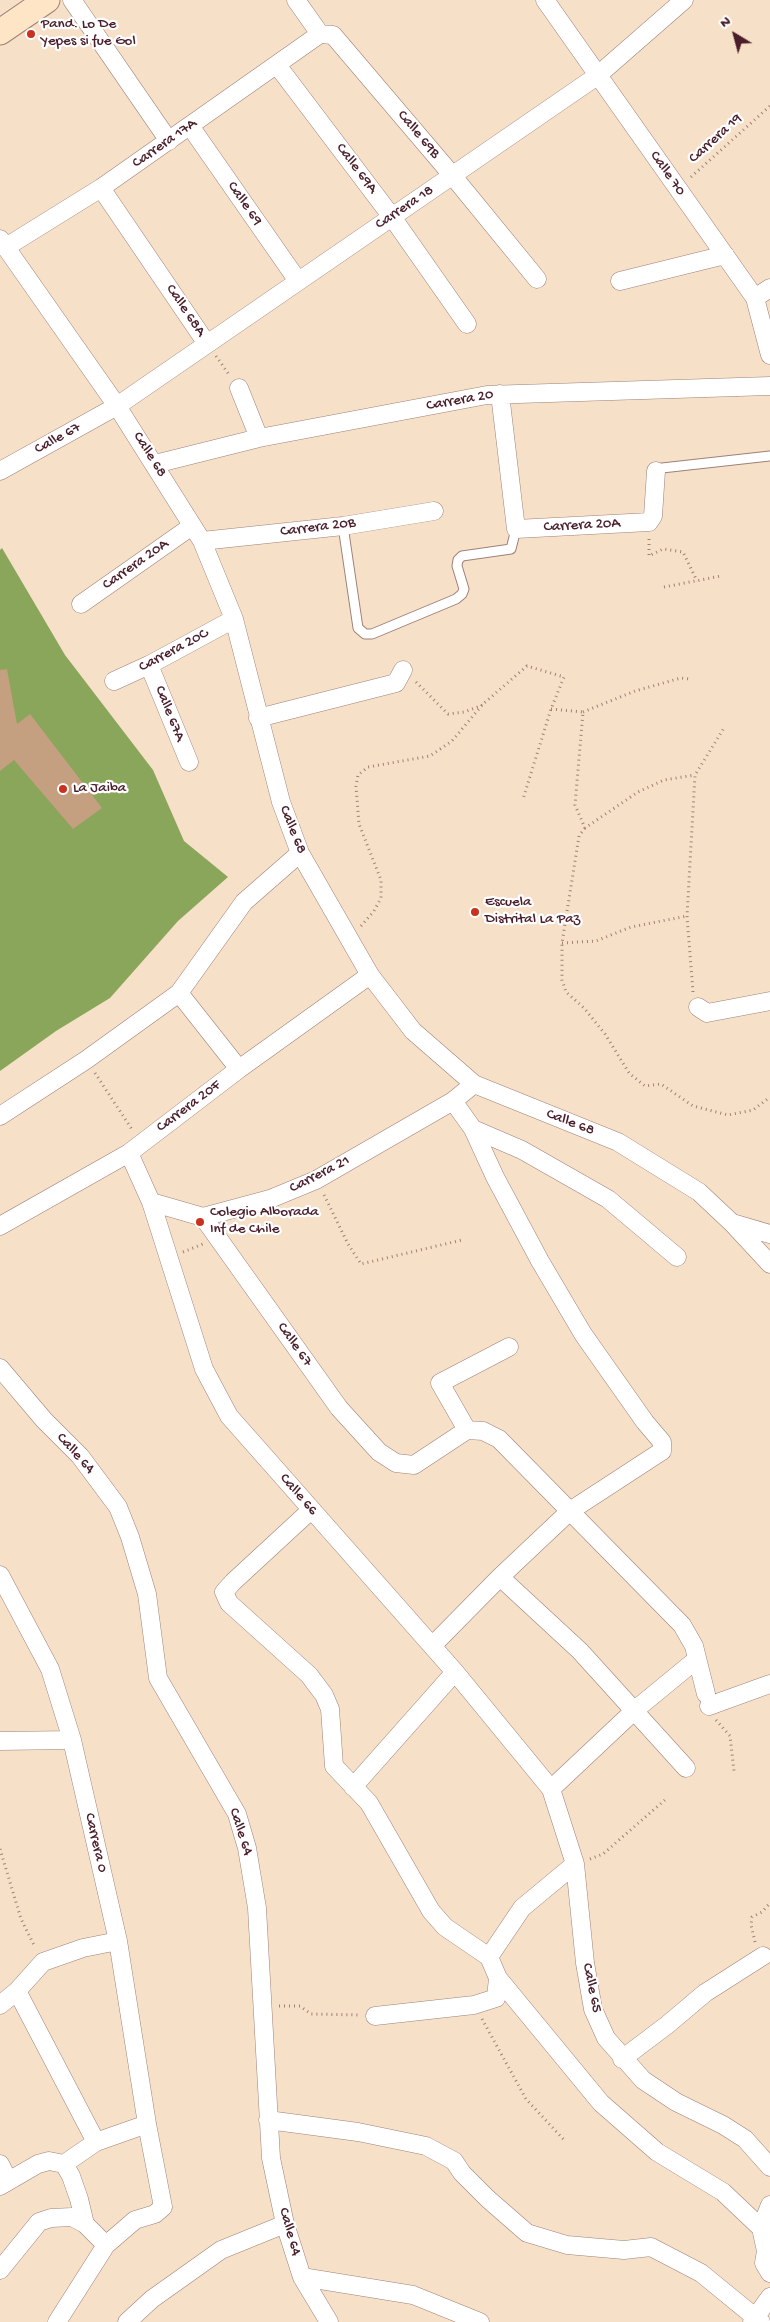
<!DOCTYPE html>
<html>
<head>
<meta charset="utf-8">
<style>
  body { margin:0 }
  #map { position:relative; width:770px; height:2322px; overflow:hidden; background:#f6e0c7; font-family:"Gochi Hand",sans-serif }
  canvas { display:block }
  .north { position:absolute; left:710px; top:10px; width:50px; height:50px; -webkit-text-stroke:4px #fff; paint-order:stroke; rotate:323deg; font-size:14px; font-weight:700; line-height:20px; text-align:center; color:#4a1f2b }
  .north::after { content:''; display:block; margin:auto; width:18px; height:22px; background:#4a1f2b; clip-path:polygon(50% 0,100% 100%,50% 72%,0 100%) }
</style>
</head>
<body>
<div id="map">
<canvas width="770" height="2322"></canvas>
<div class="north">N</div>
</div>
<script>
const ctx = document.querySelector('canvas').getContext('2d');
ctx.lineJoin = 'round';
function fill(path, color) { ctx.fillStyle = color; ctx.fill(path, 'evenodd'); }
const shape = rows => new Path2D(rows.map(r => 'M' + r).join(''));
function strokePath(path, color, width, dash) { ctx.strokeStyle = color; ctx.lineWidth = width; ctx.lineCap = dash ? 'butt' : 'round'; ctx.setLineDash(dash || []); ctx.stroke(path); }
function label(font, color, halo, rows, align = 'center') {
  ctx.font = font + ' "Gochi Hand",sans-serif'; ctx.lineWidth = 4.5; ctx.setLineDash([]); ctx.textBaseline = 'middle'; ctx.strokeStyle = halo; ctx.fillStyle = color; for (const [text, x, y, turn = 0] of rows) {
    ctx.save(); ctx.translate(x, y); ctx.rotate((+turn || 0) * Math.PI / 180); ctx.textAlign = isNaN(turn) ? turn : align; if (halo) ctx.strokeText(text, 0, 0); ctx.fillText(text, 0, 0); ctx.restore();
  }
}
const forest = shape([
  [2,548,65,655,153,770,184,841,228,877,178,921,110,998,56,1031,0,1071,0,550]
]);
const building = shape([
  [7,669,17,724,30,714,102,808,73,829,14,760,0,771,0,670]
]);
const path = shape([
  [691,177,770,106],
  [216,356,230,376],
  [649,539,649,556,663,549,683,552,697,581],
  [664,587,721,576],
  [416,682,448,714,464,712,483,705],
  [551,709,583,712,575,805,585,828,638,792,664,780,695,775],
  [583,712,635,691,681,678,690,679],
  [585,828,579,836,562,943,562,980,566,992,584,1008,605,1034,629,1073,645,1086,661,1084,693,1106,728,1115,753,1110,770,1097],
  [361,926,374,911,381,898,381,880,359,824,356,786,358,775,368,767,430,756,452,741,483,704,527,666,564,677,551,709,523,799],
  [562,943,596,941,631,927,687,916],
  [693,992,687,916,695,775,724,728],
  [95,1073,133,1131],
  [324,1195,348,1244,361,1264,462,1240],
  [183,1252,203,1244],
  [716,1720,730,1736,734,1771],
  [0,1849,21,1919,35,1947],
  [590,1859,603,1854,666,1799],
  [755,1942,751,1925,752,1917,762,1912,770,1903],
  [279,2006,300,2006,311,2014,360,2015],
  [482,2019,526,2099,565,2141]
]);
const service = shape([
  [656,471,662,468,770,456],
  [343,526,358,628,365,634,372,634,456,599,462,594,464,589,457,566,458,560,462,556,511,549,516,529]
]);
const minor = shape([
  [72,0,169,141],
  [296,0,320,34],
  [545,0,755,298,770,355],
  [320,34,333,35,452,175,537,279],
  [277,65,392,217,467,324],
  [190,126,298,281],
  [101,188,207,344],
  [0,239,117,406,202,541,234,619,281,802,300,853,370,975,413,1031,474,1084,618,1142,699,1192,732,1223,770,1264],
  [6,247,101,188,320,34],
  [620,281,725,255],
  [755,298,770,288],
  [239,388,259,438],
  [500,394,516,529,649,522,653,516,656,471],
  [155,464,259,438,487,395,770,386],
  [0,471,117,406,597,76,684,0],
  [202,541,343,526,434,511],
  [81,604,192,526],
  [149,665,189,762],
  [114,681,149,665,234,619],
  [258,718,396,683,403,670],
  [179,993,239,1069],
  [698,1007,707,1013,770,1001],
  [0,1116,86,1060,179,993,244,902,300,853],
  [473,1129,522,1150,608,1199,677,1257],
  [129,1153,151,1202,204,1369,229,1416,455,1672,551,1789,575,1864,585,1963,593,2009,606,2038,643,2080,676,2102,723,2125,745,2139,770,2167],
  [151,1202,203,1217,270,1199,316,1180,453,1101,474,1084],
  [203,1217,339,1408,379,1452,396,1463,414,1465,467,1430],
  [732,1223,770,1234],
  [0,1226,129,1153,239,1069,370,975],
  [509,1347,440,1383,467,1430,483,1431,499,1439,682,1625,694,1646,706,1694],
  [0,1368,44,1420,80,1456,118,1507,130,1537,147,1594,158,1678,237,1814,247,1848,257,1908,271,2158,285,2224,302,2277,329,2322],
  [311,1510,233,1582,224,1592,229,1603,309,1675,324,1695,330,1709,334,1766,369,1803,431,1911,445,1927,489,1957,498,1978,601,2103,657,2152,723,2192,761,2228,766,2251,764,2263,770,2273],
  [0,1575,50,1669,72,1740,118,1941,147,2124,163,2207,155,2214,135,2220,106,2245,57,2322],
  [500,1577,580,1651,686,1768],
  [432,1646,500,1577,570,1511,662,1451,662,1442,645,1422,583,1334,540,1261,495,1177,473,1129,453,1101],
  [709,1706,770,1684],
  [0,1741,72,1740],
  [353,1787,455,1672],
  [551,1789,635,1710,697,1659],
  [489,1957,522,1908,575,1864],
  [17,1991,96,2142],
  [0,2005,17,1991,43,1962,83,1948,118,1941],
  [375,2016,474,2005,496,1998,498,1978],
  [622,2059,667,2025,705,1993,763,1956],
  [268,2120,358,2132,426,2146,454,2161,462,2173,488,2199,527,2233,567,2245,624,2250,651,2247,701,2273,761,2322],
  [0,2164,8,2180],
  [64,2164,71,2176,79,2199,85,2224,106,2245],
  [0,2186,38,2164,49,2161,64,2164,96,2142,147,2124],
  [761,2228,770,2205],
  [0,2270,39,2222,51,2218,72,2217,85,2224],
  [302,2277,413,2295,480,2322],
  [127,2322,152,2299,221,2250,285,2224],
  [752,2322,770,2297]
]);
const secondary = shape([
  [0,32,47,0]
]);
const markers = [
  [31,34,5,"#c8321e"],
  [63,789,5,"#c8321e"],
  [475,912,5,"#c8321e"],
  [200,1222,5,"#c8321e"]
];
const poiNames = [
  ["Pand. Lo De",41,25],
  ["Yepes si fue Gol",41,42],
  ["La Jaiba",73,789],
  ["Escuela",485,903],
  ["Distrital La Paz",485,920],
  ["Colegio Alborada",210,1213],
  ["Inf de Chile",210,1230]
];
const streetNames = [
  ["Calle 69B",418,135,50],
  ["Carrera 19",716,139,-42],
  ["Carrera 17A",165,144,-35],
  ["Calle 69A",356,169,53],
  ["Calle 70",667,174,55],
  ["Calle 69",244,204,55],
  ["Carrera 18",405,208,-34],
  ["Calle 68A",185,311,56],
  ["Carrera 20",460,401,-10],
  ["Calle 67",58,439,-29],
  ["Calle 68",149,455,58],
  ["Carrera 20A",582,526,-3],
  ["Carrera 20B",318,528,-7],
  ["Carrera 20A",136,565,-35],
  ["Carrera 20C",174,651,-28],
  ["Calle 67A",169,714,68],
  ["Calle 68",292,830,68],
  ["Carrera 20F",189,1107,-37],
  ["Calle 68",570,1123,21],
  ["Carrera 21",320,1175,-27],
  ["Calle 67",294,1345,55],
  ["Calle 64",75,1454,48],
  ["Calle 66",298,1495,49],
  ["Calle 64",240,1832,72],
  ["Carrera 0",95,1843,77],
  ["Calle 65",591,1988,78],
  ["Calle 64",289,2232,74]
];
fill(forest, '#89a65a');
fill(building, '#c49f80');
strokePath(service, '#a08079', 11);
strokePath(minor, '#a08079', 19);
strokePath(secondary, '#a08079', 27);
strokePath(path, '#a08079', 3, [1, 4]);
strokePath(service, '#fff', 9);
strokePath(minor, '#fff', 18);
strokePath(secondary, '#fee5c5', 25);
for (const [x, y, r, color] of markers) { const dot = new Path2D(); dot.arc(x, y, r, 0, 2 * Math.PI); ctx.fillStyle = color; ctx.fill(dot); strokePath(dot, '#fff', 2); }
label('15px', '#4a1f2b', '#fff', poiNames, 'left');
label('15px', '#4a1f2b', '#fff', streetNames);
</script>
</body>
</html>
